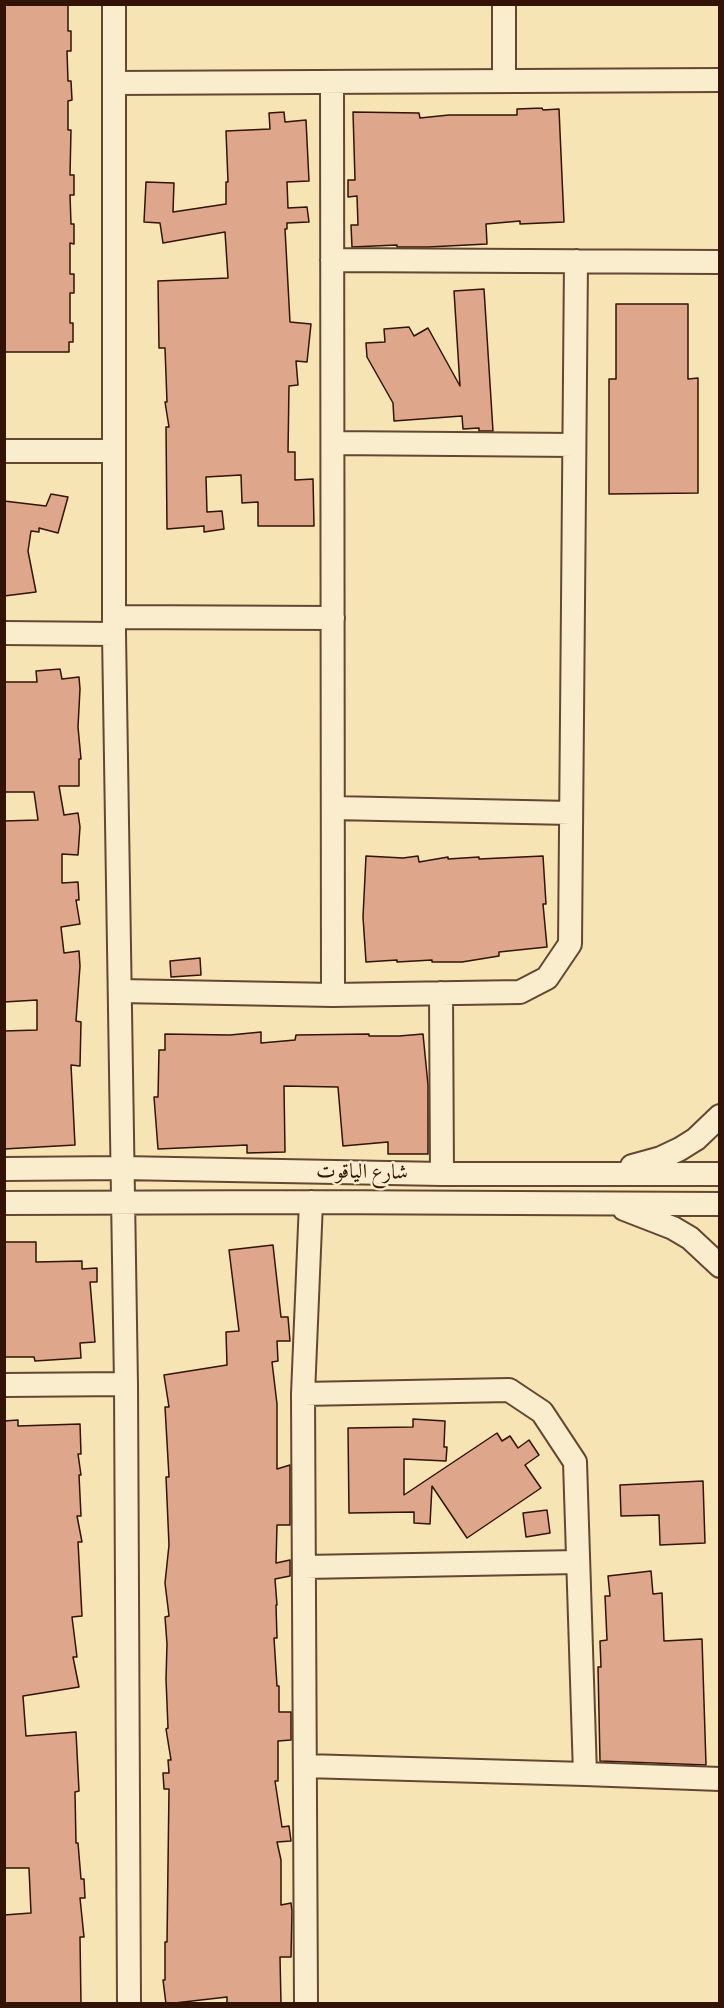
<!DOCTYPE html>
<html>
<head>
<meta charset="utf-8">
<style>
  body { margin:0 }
  #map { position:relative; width:724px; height:2008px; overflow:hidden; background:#f6e4b4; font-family:"Libre Bodoni",serif }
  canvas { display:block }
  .frame { position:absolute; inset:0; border:6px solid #321306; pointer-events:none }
</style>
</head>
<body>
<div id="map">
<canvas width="724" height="2008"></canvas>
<div class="frame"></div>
</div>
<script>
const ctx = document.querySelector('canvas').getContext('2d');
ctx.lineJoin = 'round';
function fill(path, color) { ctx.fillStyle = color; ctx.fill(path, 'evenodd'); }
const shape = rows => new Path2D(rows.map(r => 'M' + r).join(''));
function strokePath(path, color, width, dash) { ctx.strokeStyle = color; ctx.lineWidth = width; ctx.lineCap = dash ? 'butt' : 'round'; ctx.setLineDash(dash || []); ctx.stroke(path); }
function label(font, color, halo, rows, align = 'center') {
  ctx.font = font + ' "Libre Bodoni",Amiri,serif'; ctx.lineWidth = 4.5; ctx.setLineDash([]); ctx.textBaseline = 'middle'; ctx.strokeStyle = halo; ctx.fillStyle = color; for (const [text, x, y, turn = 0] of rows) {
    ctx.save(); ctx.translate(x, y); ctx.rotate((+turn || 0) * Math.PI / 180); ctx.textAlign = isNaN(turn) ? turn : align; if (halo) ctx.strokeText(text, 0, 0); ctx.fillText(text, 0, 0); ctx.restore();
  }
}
const building = shape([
  [4,4,68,4,68,31,71,31,71,51,67,51,68,81,71,81,72,100,68,101,68,130,71,130,70,175,74,175,74,195,70,195,71,224,74,224,74,244,70,243,70,274,74,274,74,293,70,293,70,323,73,323,73,342,69,342,69,352,4,352,4,4],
  [542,108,543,110,559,109,564,222,520,224,520,221,486,224,487,244,428,247,397,247,397,245,352,247,351,225,358,225,357,196,348,197,348,180,355,180,353,112,419,113,420,118,449,115,517,115,517,109,542,108],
  [284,112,285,122,306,120,309,181,287,182,288,208,307,207,309,222,287,223,287,229,285,229,290,322,311,324,307,362,296,361,298,385,289,386,288,452,295,452,295,480,313,479,314,526,258,526,258,502,242,503,241,475,206,477,207,512,222,511,224,529,204,532,204,526,167,529,166,427,169,427,165,402,167,402,165,348,159,348,158,281,228,278,225,232,163,243,160,223,144,222,146,182,174,183,173,212,226,204,226,182,228,182,226,131,270,129,269,113,284,112],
  [484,289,493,431,479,431,479,428,463,429,462,416,394,421,393,403,367,357,366,343,385,342,384,329,409,327,414,336,428,328,460,386,454,291,484,289],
  [616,304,688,304,688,379,698,378,698,493,609,494,609,379,616,379,616,304],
  [51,494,68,497,58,533,39,528,39,532,31,531,28,551,36,592,4,596,4,501,46,506,51,494],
  [60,669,62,679,79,677,80,689,78,727,81,759,79,759,79,786,59,786,64,815,78,813,80,827,78,855,62,854,62,883,78,882,79,900,76,900,80,924,61,927,64,953,79,951,80,966,76,1021,81,1022,80,1066,71,1065,75,1145,4,1149,4,1031,37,1030,37,1000,4,1002,4,821,38,820,34,792,4,792,4,682,37,682,36,671,60,669],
  [366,856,403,858,418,856,419,862,448,857,448,859,479,857,479,859,543,856,546,904,543,904,547,947,499,952,499,956,462,962,432,962,432,960,397,962,397,960,366,962,363,917,366,856],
  [200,958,201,975,171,977,170,961,200,958],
  [261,1032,261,1043,295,1040,296,1035,369,1034,369,1036,399,1036,423,1034,428,1085,428,1154,388,1154,388,1142,343,1146,338,1087,284,1086,285,1152,247,1153,247,1145,158,1149,154,1097,158,1097,159,1050,165,1050,165,1034,230,1035,261,1032],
  [4,1242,36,1242,36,1262,82,1261,82,1269,97,1268,97,1282,90,1282,95,1342,80,1343,81,1358,35,1361,34,1357,4,1357,4,1242],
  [273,1245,281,1317,288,1317,290,1341,277,1341,278,1361,272,1362,277,1404,277,1469,290,1465,290,1525,277,1525,276,1563,290,1560,290,1576,275,1579,277,1605,276,1605,277,1638,274,1638,277,1686,279,1686,279,1712,291,1712,291,1740,278,1741,278,1781,275,1781,282,1827,289,1826,291,1841,277,1842,281,1860,281,1905,291,1903,292,1911,291,1957,280,1957,281,2004,227,2004,227,1997,166,2004,163,1980,165,1980,165,1942,167,1942,169,1789,164,1789,163,1773,169,1773,168,1760,171,1760,166,1729,168,1728,166,1679,167,1644,165,1617,169,1616,165,1583,169,1545,166,1477,169,1477,165,1407,169,1407,164,1375,227,1365,226,1332,239,1331,229,1250,273,1245],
  [413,1419,445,1421,444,1447,447,1447,446,1461,404,1459,404,1495,497,1433,502,1441,510,1436,518,1448,529,1440,539,1455,525,1465,541,1488,467,1538,432,1486,430,1524,414,1523,414,1512,349,1513,348,1428,413,1427,413,1419],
  [18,1420,18,1426,80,1424,81,1454,78,1454,81,1475,79,1475,81,1516,77,1516,82,1542,78,1542,82,1616,72,1617,77,1657,73,1657,79,1687,23,1696,26,1736,76,1732,79,1791,75,1792,76,1843,78,1843,81,1879,84,1879,85,1898,80,1898,84,1937,80,1937,81,2004,4,2004,4,1915,31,1913,29,1868,4,1868,4,1421,18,1420],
  [703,1481,705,1543,660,1545,659,1515,621,1516,620,1485,703,1481],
  [547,1510,550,1533,526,1537,523,1513,547,1510],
  [651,1571,653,1594,662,1593,664,1641,702,1639,706,1765,600,1761,598,1667,601,1667,600,1641,607,1640,605,1596,610,1596,608,1576,651,1571]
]);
const minor = shape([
  [114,4,114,634,126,1384,129,2004],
  [504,4,504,81],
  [332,82,333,995],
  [114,83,720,80],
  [332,260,720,262],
  [333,443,574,445],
  [4,451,114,451],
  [114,617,333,618],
  [4,633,114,634],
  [333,808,571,813],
  [120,991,333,995,520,992,547,978,570,944,576,261],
  [441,993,442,1174],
  [632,1166,661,1158,680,1149,696,1139,720,1116],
  [4,1169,122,1168,442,1174,720,1174],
  [4,1203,311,1202,720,1204],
  [624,1209,673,1228,690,1238,720,1266],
  [4,1385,126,1384],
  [303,1394,509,1390,542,1412,575,1462,585,1774,305,1766],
  [304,1567,578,1562],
  [585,1774,720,1779],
  [306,2004,303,1394,311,1202]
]);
const streetNames = [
  ["شارع الياقوت",362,1173,1]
];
fill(building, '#dea68a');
strokePath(building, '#321306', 1.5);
strokePath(minor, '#634732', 26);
strokePath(minor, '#f9edce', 22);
label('21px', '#321306', '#f9edce', streetNames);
</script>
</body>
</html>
